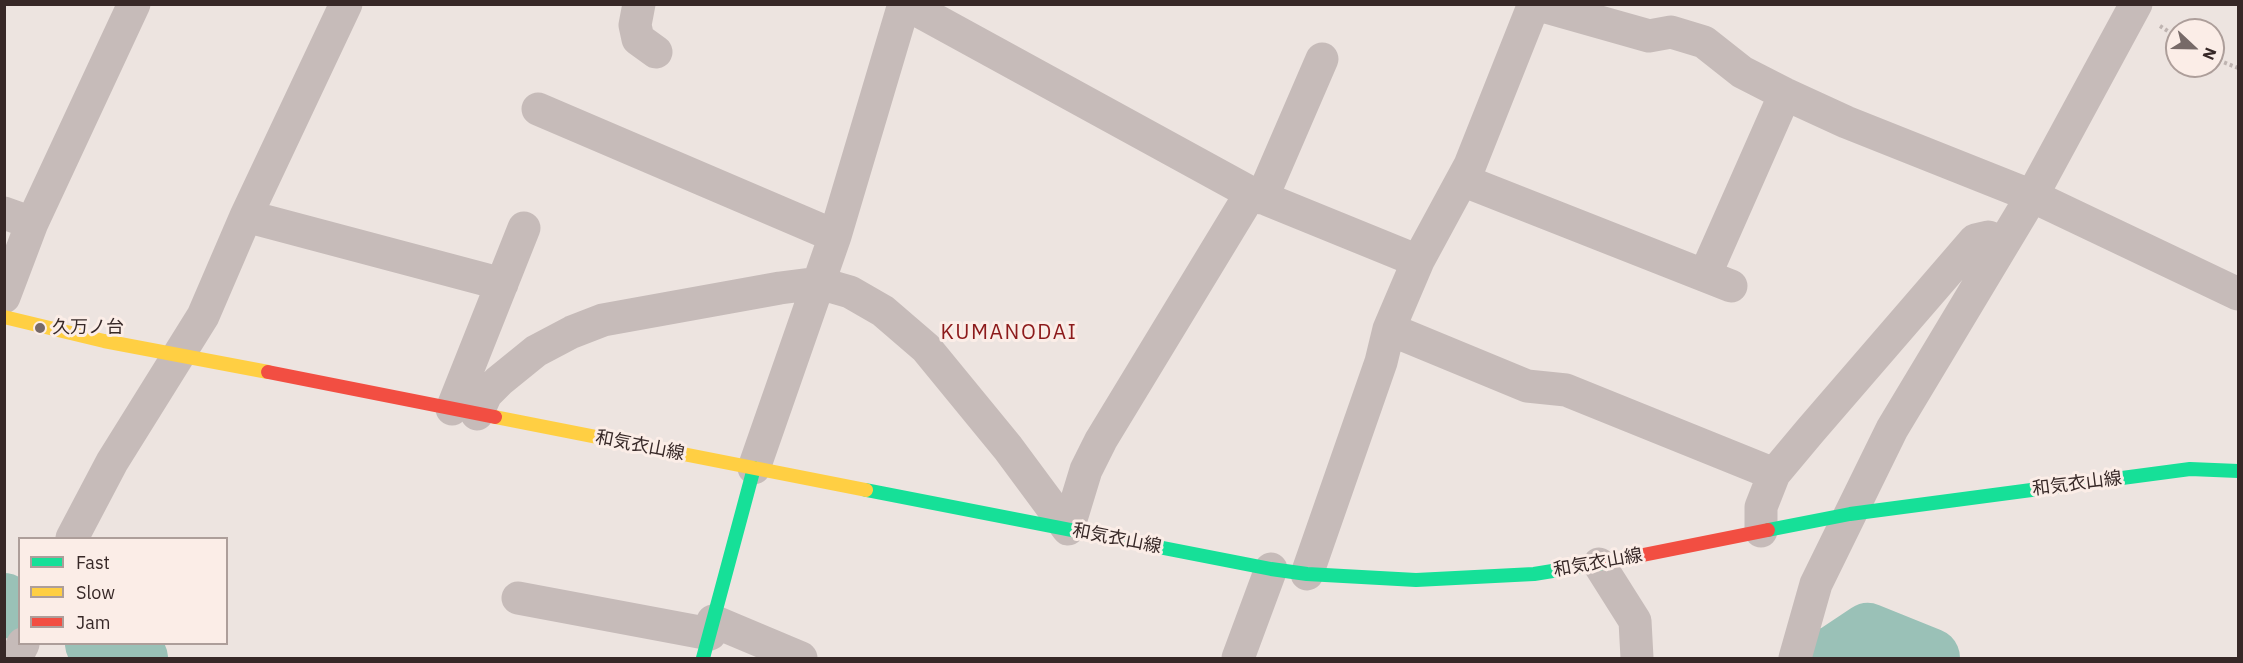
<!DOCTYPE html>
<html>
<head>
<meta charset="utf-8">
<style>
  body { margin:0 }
  #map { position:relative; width:2243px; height:663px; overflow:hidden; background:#ede4e0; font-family:"IBM Plex Sans",sans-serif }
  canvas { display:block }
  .frame { position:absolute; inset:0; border:6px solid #372827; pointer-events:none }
  .legend { position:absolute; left:18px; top:537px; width:210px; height:108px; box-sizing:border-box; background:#fbede7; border:2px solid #ad9e9a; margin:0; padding:8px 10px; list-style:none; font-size:18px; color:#372827 }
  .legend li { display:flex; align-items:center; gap:12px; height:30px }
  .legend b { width:30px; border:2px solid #ad9e9a }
  .north { position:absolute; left:2165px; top:18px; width:60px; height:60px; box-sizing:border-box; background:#fbede7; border:2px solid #ad9e9a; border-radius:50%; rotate:112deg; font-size:16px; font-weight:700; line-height:24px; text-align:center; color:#372827 }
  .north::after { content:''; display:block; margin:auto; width:21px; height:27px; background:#776a68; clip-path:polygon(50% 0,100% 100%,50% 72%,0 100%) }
</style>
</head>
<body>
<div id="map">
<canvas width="2243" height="663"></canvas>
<div class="frame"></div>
<ul class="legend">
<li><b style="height:8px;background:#16e098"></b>Fast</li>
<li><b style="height:8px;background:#ffcf43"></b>Slow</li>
<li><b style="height:8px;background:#f24e42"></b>Jam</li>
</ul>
<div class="north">N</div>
</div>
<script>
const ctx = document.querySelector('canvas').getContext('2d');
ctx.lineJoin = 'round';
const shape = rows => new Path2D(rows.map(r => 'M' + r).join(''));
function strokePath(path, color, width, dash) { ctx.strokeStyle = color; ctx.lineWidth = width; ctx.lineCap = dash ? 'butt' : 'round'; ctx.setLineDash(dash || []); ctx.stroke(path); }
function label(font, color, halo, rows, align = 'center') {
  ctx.font = font + ' "IBM Plex Sans","Noto Sans JP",sans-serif'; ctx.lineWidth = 6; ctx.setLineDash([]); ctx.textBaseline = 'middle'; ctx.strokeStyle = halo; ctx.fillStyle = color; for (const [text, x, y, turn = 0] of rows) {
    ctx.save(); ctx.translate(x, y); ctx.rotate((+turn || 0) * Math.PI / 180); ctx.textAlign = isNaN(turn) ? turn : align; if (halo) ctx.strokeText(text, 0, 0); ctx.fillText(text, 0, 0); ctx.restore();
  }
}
const river = shape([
  [4,603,16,610],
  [95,644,138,658],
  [1826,658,1835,655,1868,633,1930,658]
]);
const path = shape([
  [2160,26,2177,37],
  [2213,58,2238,68]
]);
const street = shape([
  [639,4,635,25,638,39,656,52],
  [906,4,1251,193,1418,261],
  [1536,4,1649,36,1671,32,1704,42,1742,72,1785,94,1846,122,2032,196,2238,294],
  [538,109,835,236],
  [1462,180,1731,286],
  [1262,198,1322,59],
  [4,213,32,223],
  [246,216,502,284],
  [1705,275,1785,94],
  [4,297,32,223,134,4],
  [1389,329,1527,386,1566,390,1774,474],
  [452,409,524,228],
  [477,414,486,394,499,381,536,351,572,332,603,320,780,288,819,283,850,292,883,311,926,348,1008,448,1068,529,1086,470,1101,440,1251,193],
  [754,468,835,236,904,4],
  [1761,531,1761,507,1774,474,1810,431,1975,240,1988,237,2003,242],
  [72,538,112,462,203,316,246,216,346,4],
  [1599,564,1635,621,1637,658],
  [1307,574,1381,362,1389,329,1418,261,1470,165,1534,4],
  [518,598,710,634],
  [713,621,801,658],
  [16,658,23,644],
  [1238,658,1271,569],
  [1795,658,1816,584,1892,429,2032,196,2136,4]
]);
const fast = shape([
  [866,490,1271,569,1307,574,1416,580,1534,574,1608,562],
  [1768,530,1850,514,2190,469,2238,471],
  [703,658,754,468]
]);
const slow = shape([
  [4,317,104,341,268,372],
  [495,417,866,490]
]);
const jam = shape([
  [268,372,495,417],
  [1608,562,1768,530]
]);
const markers = [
  [40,328,6,"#776a68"]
];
const poiNames = [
  ["久万ノ台",52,328]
];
const streetNames = [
  ["和気衣山線",640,446,11],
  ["和気衣山線",2077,484,-7],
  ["和気衣山線",1117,539,11],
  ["和気衣山線",1598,563,-10]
];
const quarterNames = [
  ["KUMANODAI",1009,333]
];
strokePath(river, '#9ac1b7', 60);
strokePath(path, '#bfb4b1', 4, [3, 3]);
strokePath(street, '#c6bbb9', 33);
strokePath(fast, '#16e098', 14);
strokePath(slow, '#ffcf43', 14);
strokePath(jam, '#f24e42', 14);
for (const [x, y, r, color] of markers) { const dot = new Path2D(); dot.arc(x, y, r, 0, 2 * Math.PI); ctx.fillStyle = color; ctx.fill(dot); strokePath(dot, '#fbede7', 2); }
label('18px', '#372827', '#fbede7', poiNames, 'left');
label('18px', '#372827', '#fbede7', streetNames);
ctx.letterSpacing = '1.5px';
label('21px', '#8c1a1b', '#fbede7', quarterNames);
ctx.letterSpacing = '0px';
</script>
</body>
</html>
